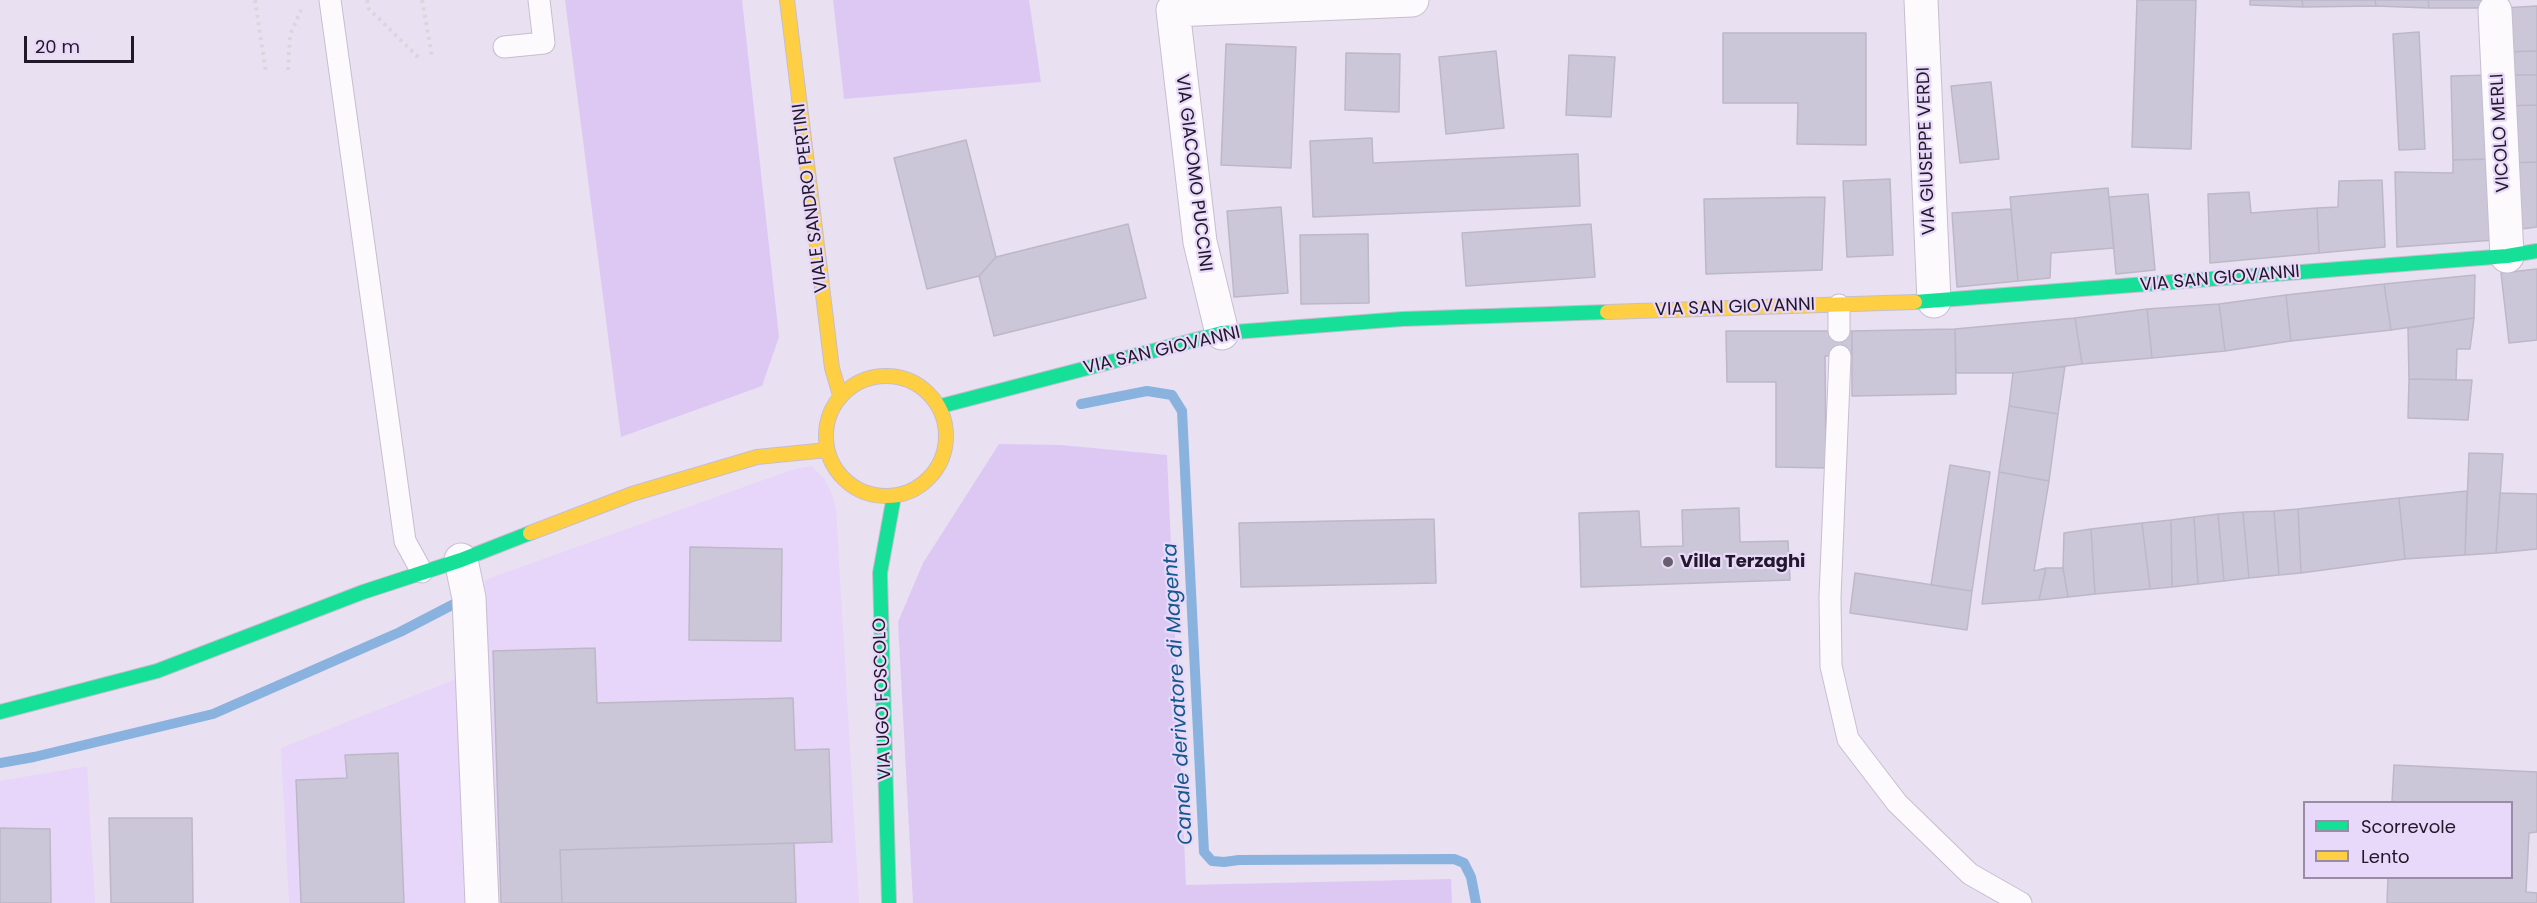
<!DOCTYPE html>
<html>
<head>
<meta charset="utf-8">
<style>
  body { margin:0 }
  #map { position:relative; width:2537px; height:903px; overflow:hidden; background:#e9e0f2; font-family:Poppins,sans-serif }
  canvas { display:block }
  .legend { position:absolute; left:2303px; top:801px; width:210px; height:78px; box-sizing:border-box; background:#e8d8fa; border:2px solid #988ca6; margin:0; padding:8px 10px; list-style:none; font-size:18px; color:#211929 }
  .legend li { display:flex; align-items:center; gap:12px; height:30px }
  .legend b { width:30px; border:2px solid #988ca6 }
  .scale { position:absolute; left:24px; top:36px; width:110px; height:27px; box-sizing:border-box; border:3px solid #211929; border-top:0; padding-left:8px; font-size:18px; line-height:21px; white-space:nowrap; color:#211929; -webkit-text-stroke:4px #e8d8fa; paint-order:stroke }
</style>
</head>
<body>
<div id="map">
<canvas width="2537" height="903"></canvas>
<ul class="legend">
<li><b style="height:8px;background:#16e098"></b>Scorrevole</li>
<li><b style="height:8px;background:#ffcf43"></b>Lento</li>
</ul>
<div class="scale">20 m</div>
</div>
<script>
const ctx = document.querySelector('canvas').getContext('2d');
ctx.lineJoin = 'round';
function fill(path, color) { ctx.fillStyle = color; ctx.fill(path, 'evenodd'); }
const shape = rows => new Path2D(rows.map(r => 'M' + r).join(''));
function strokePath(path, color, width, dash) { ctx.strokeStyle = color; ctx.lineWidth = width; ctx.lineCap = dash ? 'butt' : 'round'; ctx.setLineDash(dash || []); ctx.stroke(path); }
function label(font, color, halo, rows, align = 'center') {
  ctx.font = font + ' Poppins,sans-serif'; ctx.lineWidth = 4.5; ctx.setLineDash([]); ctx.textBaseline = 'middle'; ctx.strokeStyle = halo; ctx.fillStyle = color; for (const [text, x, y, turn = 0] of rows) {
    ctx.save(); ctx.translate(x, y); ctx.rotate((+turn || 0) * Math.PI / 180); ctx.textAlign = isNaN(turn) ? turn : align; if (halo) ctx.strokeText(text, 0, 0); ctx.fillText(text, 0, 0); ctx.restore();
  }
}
const built = shape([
  [811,466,823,477,832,493,836,510,859,903,289,903,281,748,489,666,485,580,791,470],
  [87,766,95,903,0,903,0,781]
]);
const green = shape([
  [565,0,742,0,779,337,762,386,621,437],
  [833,0,1029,0,1041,82,844,99],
  [999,444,1061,445,1167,455,1186,885,1451,879,1452,903,913,903,898,622,923,563]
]);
const stream = shape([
  [1081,404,1147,391,1172,395,1182,411,1204,852,1212,861,1224,862,1239,860,1454,859,1464,863,1471,877,1476,903],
  [0,763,34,757,213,714,400,632,454,604]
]);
const building = shape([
  [2137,0,2196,0,2191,149,2132,147,2137,0],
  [2250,0,2302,0,2303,7,2250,5,2250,0],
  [2302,0,2375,0,2376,6,2303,7,2302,0],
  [2375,0,2428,0,2429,8,2376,6,2375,0],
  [2428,0,2501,0,2502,8,2429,8,2428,0],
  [2537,6,2537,51,2504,52,2502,8,2537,6],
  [2419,32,2425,149,2399,150,2393,34,2419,32],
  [1723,33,1866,33,1866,145,1797,144,1798,103,1723,103,1723,33],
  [1226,44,1296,47,1291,168,1221,165,1226,44],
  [1496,51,1504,128,1446,134,1439,57,1496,51],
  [2537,51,2537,75,2505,75,2504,52,2537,51],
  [1346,53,1400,54,1399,112,1345,110,1346,53],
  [1569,55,1615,57,1611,117,1566,115,1569,55],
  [2490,75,2491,159,2453,160,2451,76,2490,75],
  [2505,75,2537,75,2537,105,2507,106,2505,75],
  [1991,82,1999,159,1960,163,1951,86,1991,82],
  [2537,105,2537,162,2509,163,2507,106,2537,105],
  [1372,138,1373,163,1578,154,1580,206,1313,217,1310,141,1372,138],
  [966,140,996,257,979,276,927,289,894,158,966,140],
  [2491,159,2495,240,2397,247,2395,172,2453,173,2453,160,2491,159],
  [2537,162,2537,227,2513,230,2509,163,2537,162],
  [1890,179,1893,255,1847,257,1843,181,1890,179],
  [2382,180,2385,247,2319,253,2317,208,2338,207,2339,181,2382,180],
  [2108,188,2114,248,2051,253,2050,278,2018,281,2010,197,2108,188],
  [2249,192,2251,213,2317,208,2319,253,2210,263,2208,194,2249,192],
  [2148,194,2155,270,2116,274,2109,197,2148,194],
  [1825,197,1822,270,1706,274,1704,199,1825,197],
  [1281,207,1288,293,1234,297,1227,211,1281,207],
  [2011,209,2018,281,1957,287,1952,213,2011,209],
  [1128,224,1146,298,994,336,979,276,996,257,1128,224],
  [1591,224,1595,277,1466,286,1462,233,1591,224],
  [1368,234,1369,303,1301,304,1300,235,1368,234],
  [2537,269,2537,340,2509,343,2501,273,2537,269],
  [2475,275,2474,318,2391,330,2384,284,2475,275],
  [2384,284,2391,330,2291,341,2286,295,2384,284],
  [2286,295,2291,341,2225,351,2219,304,2286,295],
  [2219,304,2225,351,2152,358,2147,309,2219,304],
  [2147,309,2152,358,2082,364,2075,318,2147,309],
  [2075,318,2082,364,2013,373,1956,373,1955,329,2075,318],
  [2474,318,2470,349,2457,349,2456,380,2409,379,2408,328,2474,318],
  [1955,329,1956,394,1852,396,1852,331,1955,329],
  [1726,331,1852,331,1852,356,1825,356,1826,468,1776,467,1776,382,1727,382,1726,331],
  [2065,366,2058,414,2009,406,2013,373,2065,366],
  [2409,379,2472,380,2468,420,2408,418,2409,379],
  [2009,406,2058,414,2049,481,1999,472,2009,406],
  [2469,453,2503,454,2496,553,2465,555,2469,453],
  [1950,465,1990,472,1972,591,1931,585,1950,465],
  [1999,472,2049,481,2034,571,2046,568,2039,600,1982,604,1999,472],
  [2467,491,2465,555,2405,559,2399,498,2467,491],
  [2500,493,2537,494,2537,549,2496,553,2500,493],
  [2399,498,2405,559,2301,573,2298,509,2399,498],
  [1739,508,1740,542,1788,541,1790,580,1581,587,1579,513,1639,511,1641,547,1683,546,1682,510,1739,508],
  [2298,509,2301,573,2279,575,2274,511,2298,509],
  [2274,511,2279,575,2249,578,2243,512,2274,511],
  [2243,512,2249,578,2224,581,2218,514,2243,512],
  [2218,514,2224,581,2198,584,2194,517,2218,514],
  [2194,517,2198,584,2172,587,2171,520,2194,517],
  [1434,519,1436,583,1241,587,1239,523,1434,519],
  [2171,520,2172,587,2150,589,2142,523,2171,520],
  [2142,523,2150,589,2095,594,2091,529,2142,523],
  [2091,529,2095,594,2068,597,2063,568,2064,533,2091,529],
  [690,547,782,549,781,641,689,640,690,547],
  [2046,568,2063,568,2068,597,2039,600,2046,568],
  [1855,573,1972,591,1967,630,1850,613,1855,573],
  [595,648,597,703,793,698,795,750,829,749,832,842,560,850,562,903,501,903,493,651,595,648],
  [398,753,404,903,301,903,296,780,347,778,345,755,398,753],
  [2394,765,2537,772,2537,832,2529,833,2526,892,2537,893,2537,903,2387,903,2388,878,2512,878,2512,802,2392,802,2394,765],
  [109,818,192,818,193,903,111,903,109,818],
  [0,828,50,829,51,903,0,903,0,828],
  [794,843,796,903,562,903,560,850,794,843]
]);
const path = shape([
  [255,0,266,73],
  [367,0,369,9,419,58],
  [422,0,432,56],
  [288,70,290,35,301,10]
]);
const lane = shape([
  [330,0,405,541,422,572],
  [504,47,544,43,539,0],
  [1839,305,1839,331],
  [1840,356,1830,597,1831,666,1848,739,1897,803,1970,874,2021,903]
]);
const street = shape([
  [1921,0,1934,301],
  [2495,11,2507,256],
  [1222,333,1200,242,1173,10,1412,0],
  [461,560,469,598,482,903]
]);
const fast = shape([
  [1915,302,2507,256,2537,251],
  [941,406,1222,333,1402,319,1607,312],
  [0,712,157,671,363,592,461,560,530,533],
  [889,903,880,573,894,496]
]);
const slow = shape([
  [787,0,832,368,840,395],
  [1607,312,1915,302],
  '826 436a60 60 0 1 1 120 0a60 60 0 1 1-120 0Z',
  [530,533,632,494,757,457,827,450]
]);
const markers = [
  [1668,562,6,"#675f6f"]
];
const streetNames = [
  ["VICOLO MERLI",2501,133,-93],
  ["VIA GIUSEPPE VERDI",1927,151,-92],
  ["VIA GIACOMO PUCCINI",1193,173,83],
  ["VIALE SANDRO PERTINI",811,198,-97],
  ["VIA SAN GIOVANNI",2220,279,-5],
  ["VIA SAN GIOVANNI",1735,308,-2],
  ["VIA SAN GIOVANNI",1162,351,-13],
  ["VIA UGO FOSCOLO",883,699,-92]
];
const poiNames = [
  ["Villa Terzaghi",1680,562]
];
const waterNames = [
  ["Canale derivatore di Magenta",1179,694,-93]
];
fill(built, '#e7d6f9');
fill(green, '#ddc8f4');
strokePath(stream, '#8ab2de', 10);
fill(building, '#cbc7d8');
strokePath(building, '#bcb8c8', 1.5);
strokePath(lane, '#c6becf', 23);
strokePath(street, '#c6becf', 35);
strokePath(fast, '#c6becf', 16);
strokePath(slow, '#c6becf', 16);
strokePath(path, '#dad7dc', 4, [3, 4.5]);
strokePath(lane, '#fcfafd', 21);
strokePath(street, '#fcfafd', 33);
strokePath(fast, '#16e098', 14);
strokePath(slow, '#ffcf43', 14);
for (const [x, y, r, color] of markers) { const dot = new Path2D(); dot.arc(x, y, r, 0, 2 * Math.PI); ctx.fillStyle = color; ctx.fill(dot); strokePath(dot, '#e8d8fa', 2); }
label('18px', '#211929', '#e8d8fa', streetNames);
label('bold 18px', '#211929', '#e8d8fa', poiNames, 'left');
label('italic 20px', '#12588b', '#e8d8fa', waterNames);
</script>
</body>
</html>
